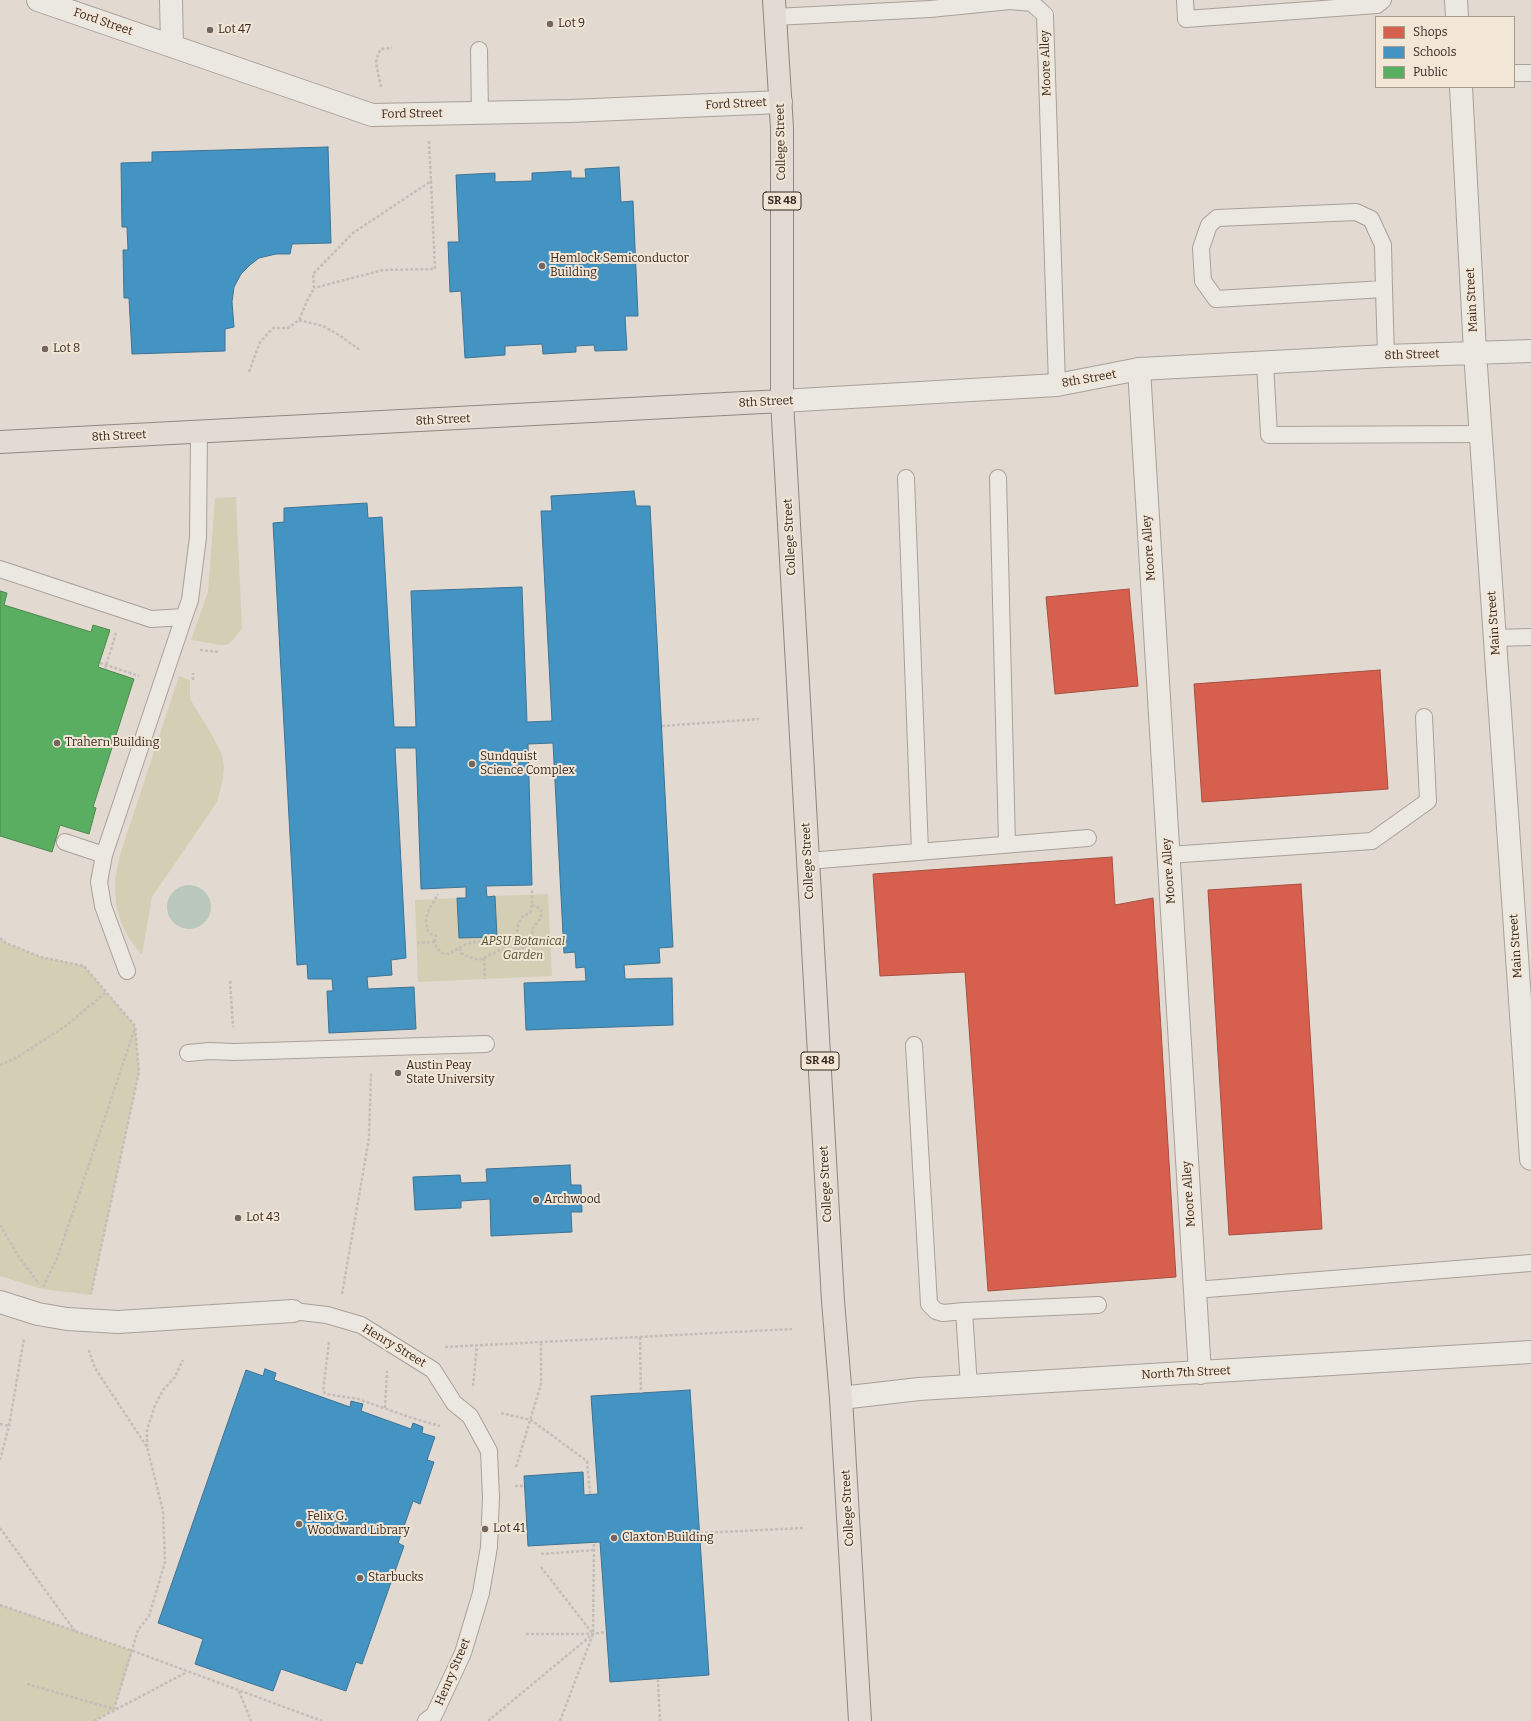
<!DOCTYPE html>
<html>
<head>
<meta charset="utf-8">
<style>
  body { margin:0 }
  #map { position:relative; width:1531px; height:1721px; overflow:hidden; background:#e2dad1; font-family:Bitter,serif }
  canvas { display:block }
  .legend { position:absolute; left:1375px; top:16px; width:140px; height:72px; box-sizing:border-box; background:#f2e6d7; border:1px solid #a79a8e; margin:0; padding:5px 7px; list-style:none; font-size:12px; color:#372821 }
  .legend li { display:flex; align-items:center; gap:8px; height:20px }
  .legend b { width:20px; border:1px solid #a79a8e }
</style>
</head>
<body>
<div id="map">
<canvas width="1531" height="1721"></canvas>
<ul class="legend">
<li><b style="height:11px;background:#d6604d"></b>Shops</li>
<li><b style="height:11px;background:#4393c3"></b>Schools</li>
<li><b style="height:11px;background:#5aae61"></b>Public</li>
</ul>
</div>
<script>
const ctx = document.querySelector('canvas').getContext('2d');
ctx.lineJoin = 'round';
function fill(path, color) { ctx.fillStyle = color; ctx.fill(path, 'evenodd'); }
const shape = rows => new Path2D(rows.map(r => 'M' + r).join(''));
function strokePath(path, color, width, dash) { ctx.strokeStyle = color; ctx.lineWidth = width; ctx.lineCap = dash ? 'butt' : 'round'; ctx.setLineDash(dash || []); ctx.stroke(path); }
function label(font, color, halo, rows, align = 'center') {
  ctx.font = font + ' Bitter,serif'; ctx.lineWidth = 4; ctx.setLineDash([]); ctx.textBaseline = 'middle'; ctx.strokeStyle = halo; ctx.fillStyle = color; for (const [text, x, y, turn = 0] of rows) {
    ctx.save(); ctx.translate(x, y); ctx.rotate((+turn || 0) * Math.PI / 180); ctx.textAlign = isNaN(turn) ? turn : align; if (halo) ctx.strokeText(text, 0, 0); ctx.fillText(text, 0, 0); ctx.restore();
  }
}
const green = shape([
  [236,497,242,628,232,641,227,645,220,645,191,640,208,592,215,498],
  [179,676,190,680,190,699,212,735,222,755,224,766,223,779,217,802,152,897,142,955,130,940,122,925,116,905,115,881,119,858],
  [548,894,552,976,418,982,415,900,457,898,459,938,497,937,495,896],
  [0,938,6,943,41,957,84,966,135,1026,139,1072,91,1295,42,1289,0,1276],
  [0,1605,133,1651,114,1709,94,1721,0,1721]
]);
const water = shape([
  '167 907a22 22 0 1 1 44 0a22 22 0 1 1-44 0Z'
]);
const shops = shape([
  [1129,589,1138,686,1055,694,1046,597,1129,589],
  [1380,670,1388,789,1202,802,1194,684,1380,670],
  [1112,857,1115,905,1153,898,1176,1277,988,1291,965,972,880,976,873,874,1112,857],
  [1301,884,1322,1229,1229,1235,1208,890,1301,884]
]);
const schools = shape([
  [328,147,331,243,292,244,290,254,276,254,259,258,250,265,241,274,234,287,232,302,234,327,225,329,225,351,132,354,129,298,124,298,123,250,128,250,127,227,122,227,121,163,152,162,152,152,328,147],
  [619,167,621,202,633,201,638,316,625,316,627,350,595,351,594,345,576,346,576,352,543,354,542,344,505,346,505,355,465,358,461,291,450,292,448,242,459,242,456,175,495,173,495,182,532,181,532,173,571,171,571,178,586,178,585,169,619,167],
  [634,491,636,506,650,506,673,947,659,948,660,963,624,965,625,979,672,978,673,1025,526,1030,524,983,586,981,585,967,576,968,575,952,564,953,553,743,528,744,532,885,486,886,487,897,495,896,497,937,459,938,457,898,466,898,466,887,421,889,416,748,395,748,406,958,391,960,392,975,367,977,368,989,414,987,416,1029,329,1033,327,991,333,991,332,979,308,979,307,964,297,965,273,523,284,522,284,508,367,503,368,518,382,517,394,727,416,727,411,591,522,587,527,722,552,721,541,511,552,511,551,496,634,491],
  [570,1165,571,1185,581,1185,582,1212,571,1212,572,1232,491,1236,490,1199,461,1201,461,1208,415,1210,413,1177,460,1175,461,1183,487,1182,486,1169,570,1165],
  [265,1369,276,1373,274,1380,350,1407,351,1401,363,1404,361,1411,411,1429,413,1423,423,1427,422,1433,435,1437,427,1460,434,1462,420,1504,413,1501,398,1543,404,1546,362,1664,356,1662,346,1691,281,1669,273,1691,195,1664,203,1639,158,1623,246,1370,263,1376,265,1369],
  [690,1390,709,1675,610,1682,600,1542,528,1546,524,1476,583,1472,584,1495,598,1494,591,1396,690,1390]
]);
const public = shape([
  [0,591,7,593,4,605,91,632,93,625,110,630,98,667,134,679,93,807,96,808,89,834,60,825,52,852,0,836,0,591]
]);
const path = shape([
  [381,87,376,63,378,54,381,49,392,48],
  [429,141,431,181],
  [299,320,323,326,339,335,360,350],
  [249,372,260,342,273,328,288,328,299,320,307,301,314,288,313,274,353,233,431,181,435,269,383,270,314,288],
  [200,650,219,652],
  [100,663,139,676],
  [105,669,116,633],
  [193,680,193,673],
  [662,726,759,719],
  [532,905,541,909,541,918,533,928,532,934,534,941],
  [0,938,6,943,41,957,84,966,135,1026,139,1072,91,1294],
  [434,942,436,936,431,934,427,929,426,921,428,912,438,894],
  [516,942,518,925,522,917,530,913,532,905,532,889],
  [417,943,434,942,437,948,442,953,449,954,466,944,475,942,516,942,517,951],
  [460,948,461,953,466,956,479,960,500,950,517,951,534,941,550,937],
  [484,958,485,979],
  [230,981,233,1027],
  [0,1065,16,1058,67,1025,105,993],
  [0,1225,19,1257,39,1284],
  [43,1287,57,1258,69,1224,135,1028],
  [342,1294,369,1138,371,1073],
  [640,1337,641,1393],
  [329,1342,323,1391,326,1394,358,1399,412,1418,440,1426],
  [445,1347,792,1329],
  [473,1386,477,1345],
  [385,1408,387,1371],
  [501,1413,531,1420,587,1461,590,1494],
  [0,1424,9,1426],
  [147,1447,147,1430,155,1405,163,1390,175,1377,183,1360],
  [0,1460,9,1426,24,1338],
  [516,1467,541,1384,541,1342],
  [515,1486,525,1486],
  [0,1528,75,1631],
  [700,1533,803,1528],
  [541,1554,595,1550],
  [541,1567,593,1634],
  [0,1605,133,1651,322,1721],
  [526,1634,593,1634,606,1632],
  [658,1679,660,1721],
  [27,1684,114,1709,138,1630,149,1616,165,1562,163,1511,147,1447,95,1368,88,1348],
  [239,1691,251,1721],
  [94,1721,187,1672],
  [488,1721,593,1634],
  [560,1721,593,1634,594,1543]
]);
const service = shape([
  [1185,0,1186,19,1377,5,1383,0],
  [775,17,930,9,1010,1,1032,3,1045,15,1057,385],
  [479,50,480,113],
  [1514,73,1531,73],
  [1356,212,1371,219,1383,245,1384,289,1216,299,1203,281,1201,248,1209,225,1217,218,1356,212],
  [1384,289,1386,356],
  [1265,363,1269,435,1481,434],
  [906,478,920,852],
  [998,478,1007,844],
  [0,569,151,619,184,617,190,600,198,537,199,432],
  [1494,638,1531,637],
  [65,842,104,855],
  [1168,855,1372,841,1428,801,1424,717],
  [808,861,1088,838],
  [127,971,103,906,99,882,104,855,184,617],
  [914,1045,929,1304,936,1311,943,1313,964,1311,969,1386],
  [188,1053,210,1051,234,1052,486,1044],
  [1195,1290,1531,1263],
  [293,1311,327,1315,361,1325,433,1370,454,1403,470,1416,489,1451,491,1497,489,1547,481,1593,463,1653,434,1715,426,1721],
  [964,1311,1098,1305]
]);
const minor = shape([
  [38,0,372,115,570,111,781,102],
  [171,0,172,46],
  [1139,369,1200,1373],
  [0,1302,38,1314,67,1319,118,1322,293,1311],
  [841,1398,919,1389,1531,1352]
]);
const tertiary = shape([
  [1456,0,1457,17],
  [1461,87,1475,352,1531,1159],
  [782,401,1057,385,1139,369,1386,356,1531,351]
]);
const primary = shape([
  [774,0,782,128,782,401,833,1301,841,1398,860,1721],
  [0,442,782,401]
]);
const markers = [
  [550,24,4,"#73665f"],
  [210,30,4,"#73665f"],
  [542,266,4,"#73665f"],
  [45,349,4,"#73665f"],
  [57,743,4,"#73665f"],
  [472,764,4,"#73665f"],
  [398,1073,4,"#73665f"],
  [536,1200,4,"#73665f"],
  [238,1218,4,"#73665f"],
  [299,1524,4,"#73665f"],
  [485,1529,4,"#73665f"],
  [614,1538,4,"#73665f"],
  [360,1578,4,"#73665f"]
];
const shields = [
  [782,201,38],
  [820,1061,38]
];
const shieldNames = [
  ["SR 48",782,201],
  ["SR 48",820,1061]
];
const streetNames = [
  ["Ford Street",103,22,19],
  ["Moore Alley",1046,63,-92],
  ["Ford Street",736,104,-3],
  ["Ford Street",412,114,-1],
  ["College Street",781,142,-91],
  ["Main Street",1472,300,-93],
  ["8th Street",1412,355,-2],
  ["8th Street",1089,379,-10],
  ["8th Street",766,402,-3],
  ["8th Street",443,420,-3],
  ["8th Street",119,436,-3],
  ["College Street",790,537,-93],
  ["Moore Alley",1149,548,-94],
  ["Main Street",1494,623,-94],
  ["College Street",808,861,-93],
  ["Moore Alley",1169,871,-94],
  ["Main Street",1516,946,-94],
  ["College Street",826,1184,-93],
  ["Moore Alley",1189,1194,-94],
  ["Henry Street",394,1346,31],
  ["North 7th Street",1186,1373,-3],
  ["College Street",848,1508,-93],
  ["Henry Street",453,1672,-67]
];
const poiNames = [
  ["Lot 9",558,24],
  ["Lot 47",218,30],
  ["Hemlock Semiconductor",550,259],
  ["Building",550,273],
  ["Lot 8",53,349],
  ["Trahern Building",65,743],
  ["Sundquist",480,757],
  ["Science Complex",480,771],
  ["Austin Peay",406,1066],
  ["State University",406,1080],
  ["Archwood",544,1200],
  ["Lot 43",246,1218],
  ["Felix G.",307,1517],
  ["Woodward Library",307,1531],
  ["Lot 41",493,1529],
  ["Claxton Building",622,1538],
  ["Starbucks",368,1578]
];
const parkNames = [
  ["APSU Botanical",523,942],
  ["Garden",523,956]
];
fill(green, '#d4ceb4');
fill(water, '#bac7bd');
fill(shops, '#d6604d');
strokePath(shops, '#a64f40', 1);
fill(schools, '#4393c3');
strokePath(schools, '#3f7392', 1);
fill(public, '#5aae61');
strokePath(public, '#50864e', 1);
strokePath(service, '#a8a099', 18);
strokePath(minor, '#a8a099', 24);
strokePath(tertiary, '#a8a099', 24);
strokePath(primary, '#8e8680', 24);
strokePath(path, '#c4bdb8', 2.5, [3, 2]);
strokePath(service, '#ebe7e1', 16);
strokePath(minor, '#ebe7e1', 22);
strokePath(tertiary, '#ebe7e1', 22);
strokePath(primary, '#e3dbd3', 22);
for (const [x, y, r, color] of markers) { const dot = new Path2D(); dot.arc(x, y, r, 0, 2 * Math.PI); ctx.fillStyle = color; ctx.fill(dot); strokePath(dot, '#f2e6d7', 1.5); }
for (const [x, y, w] of shields) { const box = new Path2D(); box.roundRect(x - w / 2, y - 9, w, 18, 3); ctx.fillStyle = '#f2e6d7'; ctx.fill(box); strokePath(box, '#372821', 1); }
label('bold 11px', '#372821', null, shieldNames);
label('12px', '#372821', '#f2e6d7', streetNames);
label('12px', '#372821', '#f2e6d7', poiNames, 'left');
label('italic 12px', '#4e512a', '#f2e6d7', parkNames);
</script>
</body>
</html>
